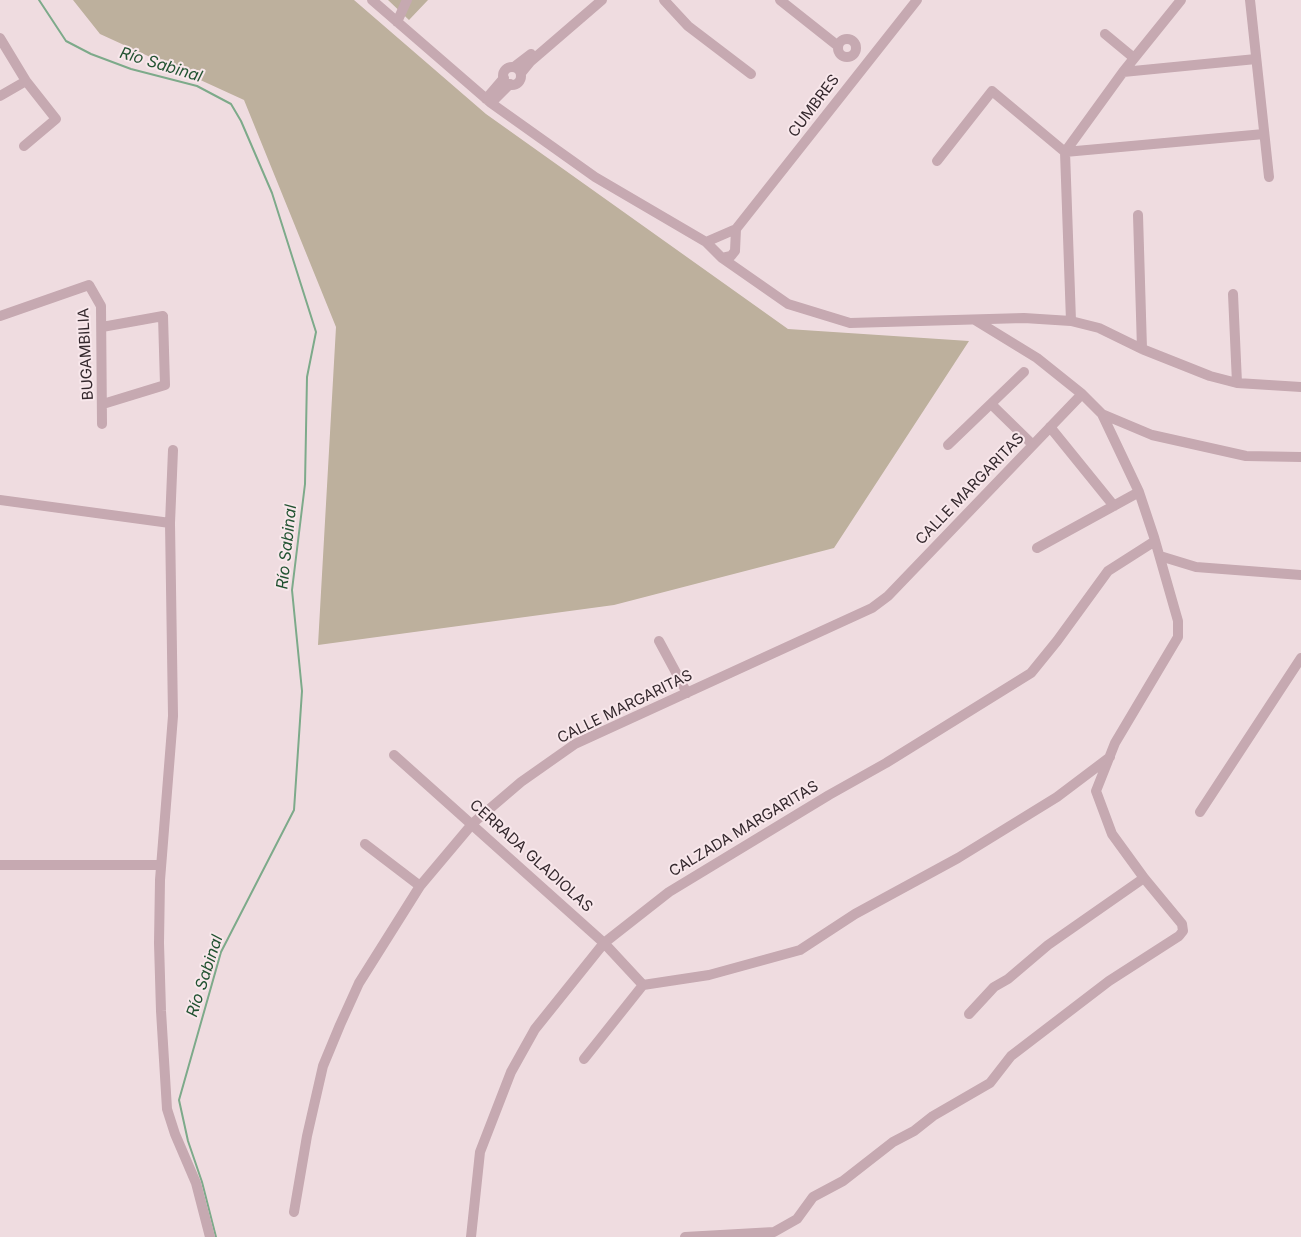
<!DOCTYPE html>
<html>
<head>
<meta charset="utf-8">
<style>
  body { margin:0 }
  canvas { display:block; background:#efdce0 }
</style>
</head>
<body>
<canvas width="1301" height="1237"></canvas>
<script>
const ctx = document.querySelector('canvas').getContext('2d');
ctx.lineJoin = 'round';
function fill(path, color) { ctx.fillStyle = color; ctx.fill(path, 'evenodd'); }
const shape = rows => new Path2D(rows.map(r => 'M' + r).join(''));
function strokePath(path, color, width, dash) { ctx.strokeStyle = color; ctx.lineWidth = width; ctx.lineCap = dash ? 'butt' : 'round'; ctx.setLineDash(dash || []); ctx.stroke(path); }
function label(font, color, halo, rows, align = 'center') {
  ctx.font = font + ' Inter,sans-serif'; ctx.lineWidth = 4; ctx.setLineDash([]); ctx.textBaseline = 'middle'; ctx.strokeStyle = halo; ctx.fillStyle = color; for (const [text, x, y, turn = 0] of rows) {
    ctx.save(); ctx.translate(x, y); ctx.rotate((+turn || 0) * Math.PI / 180); ctx.textAlign = isNaN(turn) ? turn : align; if (halo) ctx.strokeText(text, 0, 0); ctx.fillText(text, 0, 0); ctx.restore();
  }
}
const green = shape([
  [73,0,354,0,486,114,788,329,969,341,834,548,614,605,318,645,336,327,244,100,100,34],
  [388,0,428,0,409,20]
]);
const stream = shape([
  [39,0,66,41,91,54,131,69,197,86,231,104,241,121,272,193,316,332,307,377,305,484,292,590,302,691,294,810,221,952,179,1100,188,1141,202,1182,216,1237]
]);
const minor = shape([
  [372,0,491,103,595,177,706,242,722,258,788,304,850,323,1024,318,1071,321,1099,328,1142,349,1210,376,1237,383,1301,387],
  [664,0,688,26,751,74],
  [780,0,838,46],
  [1250,0,1269,177],
  [397,22,407,0],
  [1105,34,1134,58],
  [0,38,26,81,56,119,24,146],
  '838 48a9 9 0 1 1 18 0a9 9 0 1 1-18 0Z',
  [514,67,531,54],
  '503 76a9 9 0 1 1 18 0a9 9 0 1 1-18 0Z',
  [1123,72,1256,59],
  [521,73,530,62,602,0],
  [0,96,26,81],
  [486,99,504,78],
  [491,103,510,84],
  [937,161,992,91,1065,152,1264,134],
  [1138,215,1142,349],
  [706,242,736,229,917,0],
  [722,258,731,256,735,251,736,229],
  [1233,294,1237,383],
  [0,316,89,285,101,306,102,424],
  [1071,321,1065,152,1123,72,1181,0],
  [102,327,163,316,165,385,103,404],
  [991,404,1033,445],
  [1102,414,1152,435,1246,456,1301,457],
  [1050,427,1114,506],
  [948,445,1024,372],
  [173,450,170,523,173,716,160,880,159,943,161,1011,167,1109,175,1134,196,1183,210,1237],
  [0,500,170,523],
  [1037,548,1139,492],
  [1160,556,1196,567,1301,575],
  [659,641,687,693],
  [394,755,604,943,643,985],
  [1200,812,1301,658],
  [365,844,420,886],
  [0,865,161,865],
  [969,1014,994,987,1008,979,1048,945,1144,878],
  [584,1059,643,985,709,975,800,950,855,914,958,858,1057,797,1110,757],
  [294,1212,307,1136,323,1066,340,1025,359,983,420,886,473,823,521,782,575,744,872,608,888,596,1082,394],
  [471,1237,480,1152,511,1072,535,1029,604,943,669,892,829,795,886,763,1031,673,1057,641,1108,571,1155,541],
  [685,1237,774,1232,797,1219,813,1197,843,1181,893,1142,914,1131,933,1116,990,1083,1011,1056,1109,981,1179,936,1183,931,1182,924,1144,878,1112,834,1096,791,1115,743,1178,637,1178,621,1154,537,1139,492,1102,414,1082,394,1037,358,975,320]
]);
const streetNames = [
  ["CUMBRES",814,106,-53],
  ["BUGAMBILIA",86,354,-93],
  ["CALLE MARGARITAS",970,489,-46],
  ["CALLE MARGARITAS",625,707,-26],
  ["CALZADA MARGARITAS",744,829,-31],
  ["CERRADA GLADIOLAS",531,856,42]
];
const waterNames = [
  ["Río Sabinal",161,65,17],
  ["Río Sabinal",287,547,-84],
  ["Río Sabinal",205,976,-72]
];
fill(green, '#bdb09d');
strokePath(stream, '#7daa8a', 2);
strokePath(minor, '#c6a9b1', 10);
label('15px', '#34282d', '#f8e7eb', streetNames);
label('italic 16px', '#215231', '#f8e7eb', waterNames);
</script>
</body>
</html>
